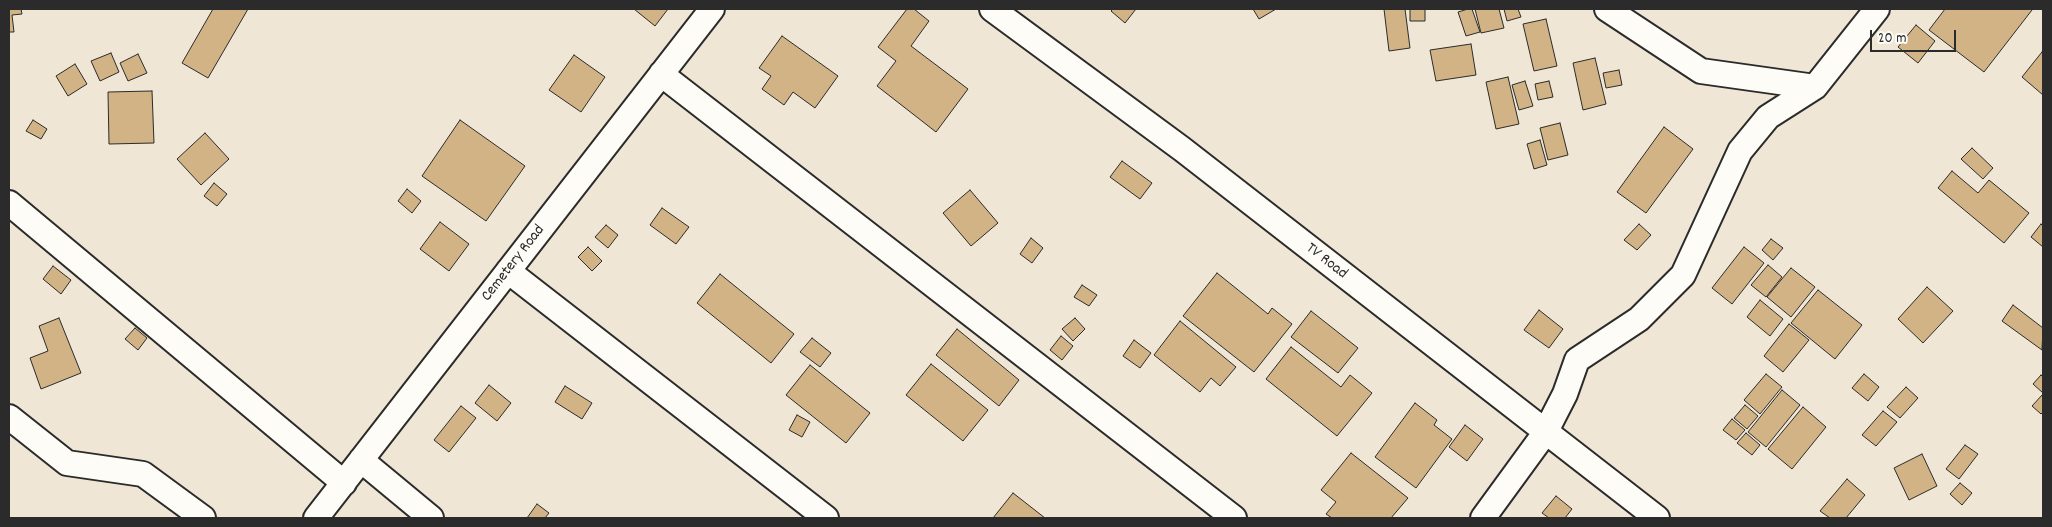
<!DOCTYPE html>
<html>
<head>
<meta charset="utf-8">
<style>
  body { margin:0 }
  #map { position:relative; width:2052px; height:527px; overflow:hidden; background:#f0e6d5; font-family:Dekko,sans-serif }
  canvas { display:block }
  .frame { position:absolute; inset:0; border:10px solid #2b2b2b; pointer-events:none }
  .scale { position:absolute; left:1870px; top:30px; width:86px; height:22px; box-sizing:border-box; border:2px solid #2b2b2b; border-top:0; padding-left:6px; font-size:15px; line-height:18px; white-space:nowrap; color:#2b2b2b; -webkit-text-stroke:4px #fdfcf7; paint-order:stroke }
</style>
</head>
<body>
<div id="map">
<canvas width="2052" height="527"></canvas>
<div class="frame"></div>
<div class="scale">20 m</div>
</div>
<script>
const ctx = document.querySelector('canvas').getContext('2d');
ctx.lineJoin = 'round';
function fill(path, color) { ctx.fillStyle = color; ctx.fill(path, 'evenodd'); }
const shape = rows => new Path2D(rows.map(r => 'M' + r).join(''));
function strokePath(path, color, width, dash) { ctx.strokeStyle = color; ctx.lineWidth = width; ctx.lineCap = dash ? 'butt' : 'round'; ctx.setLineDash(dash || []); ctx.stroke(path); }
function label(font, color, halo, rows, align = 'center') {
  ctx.font = font + ' Dekko,sans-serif'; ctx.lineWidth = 4.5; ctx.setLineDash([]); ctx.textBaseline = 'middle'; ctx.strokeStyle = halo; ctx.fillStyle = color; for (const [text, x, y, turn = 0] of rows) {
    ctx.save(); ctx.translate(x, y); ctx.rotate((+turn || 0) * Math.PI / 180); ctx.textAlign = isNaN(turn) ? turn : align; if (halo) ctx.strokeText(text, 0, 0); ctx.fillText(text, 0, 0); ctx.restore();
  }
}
const building = shape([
  [9,9,21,9,22,14,12,15,14,32,9,32,9,9],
  [213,9,248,9,208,78,182,63,213,9],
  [634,9,668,9,655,26,634,9],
  [907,9,914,9,929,21,911,46,968,89,936,132,877,86,896,61,878,47,907,9],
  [1113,9,1136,9,1125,23,1111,11,1113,9],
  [1253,9,1276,9,1259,19,1253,9],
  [1384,9,1405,9,1410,48,1389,51,1384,9],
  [1410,9,1425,9,1425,21,1410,21,1410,9],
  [1468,9,1472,9,1480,32,1466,36,1458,12,1468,9],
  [1475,9,1499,9,1504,28,1481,33,1475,9],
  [1504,9,1518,9,1521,17,1507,21,1504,9],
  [1945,9,2031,9,2032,10,1984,72,1929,30,1945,9],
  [1546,19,1557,66,1534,71,1523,24,1546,19],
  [1916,25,1935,41,1918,63,1898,47,1916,25],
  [782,36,838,76,815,108,793,92,784,105,762,89,771,76,759,68,782,36],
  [1471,44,1476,75,1436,81,1430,50,1471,44],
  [2042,52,2043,53,2043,95,2022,77,2042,52],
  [111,53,119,72,100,81,91,61,111,53],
  [138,54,147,73,128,81,120,63,138,54],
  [574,55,605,77,581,112,549,90,574,55],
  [1595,58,1606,104,1583,110,1573,63,1595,58],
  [75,64,87,84,68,96,56,76,75,64],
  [1619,70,1622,85,1606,88,1603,73,1619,70],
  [1508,77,1519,124,1496,129,1486,82,1508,77],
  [1525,81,1533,106,1519,110,1512,85,1525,81],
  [1549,81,1553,97,1538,100,1535,84,1549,81],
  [152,91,154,143,109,144,108,92,152,91],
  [33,120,47,129,41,139,26,131,33,120],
  [460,120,525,166,486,221,422,176,460,120],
  [1560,123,1568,155,1548,160,1540,128,1560,123],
  [1664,127,1693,149,1646,213,1617,192,1664,127],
  [205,133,229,159,201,185,177,159,205,133],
  [1540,140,1547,165,1534,169,1527,144,1540,140],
  [1972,148,1993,168,1983,179,1961,159,1972,148],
  [1122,161,1152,183,1140,199,1110,177,1122,161],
  [1952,171,1978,193,1989,180,2029,213,2004,243,1938,188,1952,171],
  [214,183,227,194,217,206,204,196,214,183],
  [407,189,421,201,412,213,398,201,407,189],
  [970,190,998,223,971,246,943,213,970,190],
  [662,208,689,227,676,244,650,225,662,208],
  [440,222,469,244,449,271,420,249,440,222],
  [1639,224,1651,235,1637,250,1624,240,1639,224],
  [2041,224,2043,226,2043,247,2031,237,2041,224],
  [606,225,618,235,608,248,595,237,606,225],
  [1031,238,1043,248,1032,263,1020,254,1031,238],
  [1771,239,1783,248,1773,260,1762,250,1771,239],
  [588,247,602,261,592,271,578,257,588,247],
  [1744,247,1764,263,1732,304,1712,288,1744,247],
  [1768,265,1782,277,1766,297,1751,285,1768,265],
  [53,266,71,280,61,294,43,279,53,266],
  [1791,268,1815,287,1791,317,1767,297,1791,268],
  [1217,273,1268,314,1272,308,1292,324,1254,372,1183,316,1217,273],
  [720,274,794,334,771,363,697,303,720,274],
  [1082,285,1097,295,1089,306,1074,297,1082,285],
  [1927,287,1953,311,1923,343,1898,319,1927,287],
  [1818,290,1862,325,1835,359,1791,323,1818,290],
  [1760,300,1783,319,1770,336,1747,317,1760,300],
  [2013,305,2043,328,2042,350,2002,321,2013,305],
  [1539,310,1563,329,1549,348,1524,330,1539,310],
  [1311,311,1358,348,1338,373,1291,337,1311,311],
  [59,318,81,373,41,389,30,358,48,351,39,326,59,318],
  [1075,318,1085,329,1073,341,1062,329,1075,318],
  [1180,321,1236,367,1220,386,1211,378,1200,392,1154,355,1180,321],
  [1789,324,1809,340,1783,372,1764,356,1789,324],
  [135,328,147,338,138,350,125,339,135,328],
  [957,329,1019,380,999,406,936,355,957,329],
  [1061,336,1073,346,1062,360,1050,350,1061,336],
  [812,338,831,353,820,367,800,352,812,338],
  [1134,340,1151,353,1140,368,1123,356,1134,340],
  [1291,347,1341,387,1350,375,1372,393,1337,436,1266,379,1291,347],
  [931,364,988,410,963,441,906,395,931,364],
  [810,365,870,413,846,443,786,395,810,365],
  [1766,374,1782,387,1760,414,1744,400,1766,374],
  [1864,374,1879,387,1868,401,1852,388,1864,374],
  [2041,375,2043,377,2043,393,2033,384,2041,375],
  [489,385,511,403,497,421,475,403,489,385],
  [565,386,592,403,582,419,555,402,565,386],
  [1906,387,1918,398,1900,418,1887,407,1906,387],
  [1782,390,1800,405,1766,447,1748,432,1782,390],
  [2043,394,2043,412,2041,414,2032,406,2043,394],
  [1415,403,1437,420,1434,425,1452,439,1416,488,1375,457,1415,403],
  [1745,405,1758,416,1747,429,1734,418,1745,405],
  [461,406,476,418,449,452,434,440,461,406],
  [1803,407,1826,427,1792,469,1768,449,1803,407],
  [1883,411,1897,422,1876,446,1862,435,1883,411],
  [797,415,810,422,802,437,789,430,797,415],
  [1732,419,1745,430,1736,440,1723,430,1732,419],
  [1465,425,1483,439,1467,461,1449,447,1465,425],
  [1746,433,1760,445,1752,455,1737,443,1746,433],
  [1965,445,1978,454,1959,479,1946,469,1965,445],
  [1351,453,1408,498,1391,518,1332,518,1326,514,1336,502,1321,490,1351,453],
  [1922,454,1937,486,1909,500,1894,468,1922,454],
  [1847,479,1865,495,1846,518,1830,518,1820,511,1847,479],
  [1960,483,1972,493,1962,505,1950,494,1960,483],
  [1013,493,1045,518,993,518,1013,493],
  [1556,496,1572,509,1565,518,1549,518,1542,513,1556,496],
  [537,504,549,513,545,518,527,518,537,504]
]);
const minor = shape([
  [992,9,1182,149,1657,518],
  [1607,9,1701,71,1815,87],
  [661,74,1234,518],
  [9,203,344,483],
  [508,271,826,518],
  [9,417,67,463,143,474,203,518],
  [361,460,431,518],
  [316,518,712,9],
  [1483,518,1545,433,1565,394,1577,360,1639,319,1683,275,1740,151,1768,117,1815,87,1877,9]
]);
const streetNames = [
  ["TV Road",1326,262,38],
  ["Cemetery Road",514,264,-52]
];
fill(building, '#d1b385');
strokePath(building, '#2b2b2b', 1);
strokePath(minor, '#2b2b2b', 28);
strokePath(minor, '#fdfcf7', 24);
label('16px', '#2b2b2b', '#fdfcf7', streetNames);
</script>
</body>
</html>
